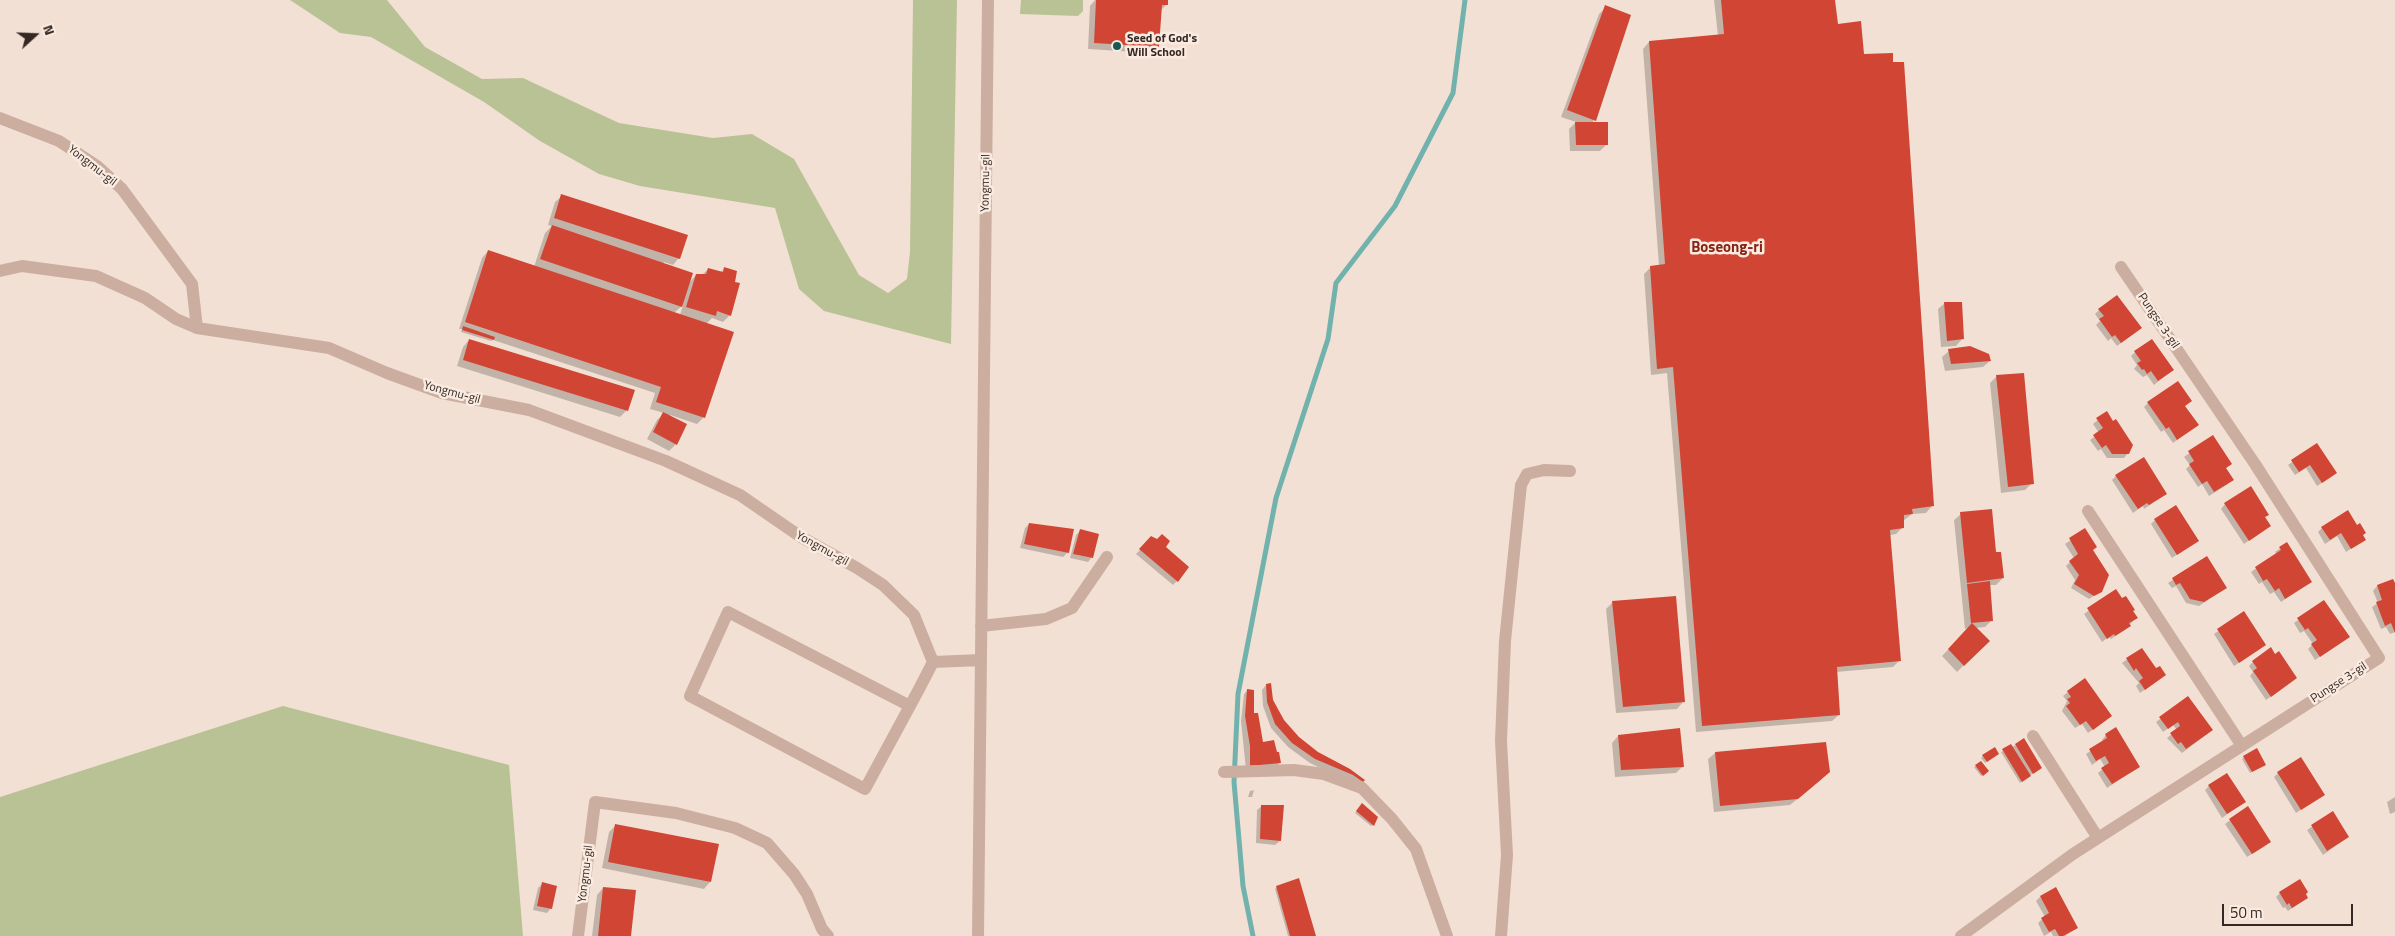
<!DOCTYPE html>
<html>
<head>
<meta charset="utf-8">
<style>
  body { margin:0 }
  #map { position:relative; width:2395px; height:936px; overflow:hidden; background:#f3e0d4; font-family:"Titillium Web",sans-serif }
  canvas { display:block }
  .north { position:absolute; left:10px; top:10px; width:50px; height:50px; -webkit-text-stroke:4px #faebe0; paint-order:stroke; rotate:70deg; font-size:14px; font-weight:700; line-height:20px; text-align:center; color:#342724 }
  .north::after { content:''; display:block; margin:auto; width:18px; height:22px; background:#342724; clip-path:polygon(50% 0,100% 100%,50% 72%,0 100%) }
  .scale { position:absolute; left:2222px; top:904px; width:131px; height:22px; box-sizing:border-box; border:2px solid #342724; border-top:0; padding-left:6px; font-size:15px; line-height:18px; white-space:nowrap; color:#342724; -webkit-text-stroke:4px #faebe0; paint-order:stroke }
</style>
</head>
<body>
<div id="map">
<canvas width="2395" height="936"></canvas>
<div class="north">N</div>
<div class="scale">50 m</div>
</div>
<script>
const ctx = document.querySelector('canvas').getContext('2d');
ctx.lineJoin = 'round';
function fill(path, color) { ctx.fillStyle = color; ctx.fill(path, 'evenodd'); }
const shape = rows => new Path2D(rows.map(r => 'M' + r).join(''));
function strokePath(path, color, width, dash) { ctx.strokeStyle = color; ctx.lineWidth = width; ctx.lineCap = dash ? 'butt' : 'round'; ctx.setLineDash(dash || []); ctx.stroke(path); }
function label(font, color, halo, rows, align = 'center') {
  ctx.font = font + ' "Titillium Web",sans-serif'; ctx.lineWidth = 5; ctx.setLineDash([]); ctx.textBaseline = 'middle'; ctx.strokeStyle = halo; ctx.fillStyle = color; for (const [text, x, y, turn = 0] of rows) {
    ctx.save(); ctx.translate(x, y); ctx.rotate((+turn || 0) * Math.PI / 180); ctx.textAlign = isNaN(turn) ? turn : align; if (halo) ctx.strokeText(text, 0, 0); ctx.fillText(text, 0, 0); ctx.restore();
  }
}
const green = shape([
  [290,0,387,0,425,47,482,79,523,78,619,123,713,138,752,134,794,159,859,275,888,293,907,279,910,252,913,0,957,0,951,344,824,311,799,289,775,208,640,186,599,174,540,141,484,102,371,37,340,33],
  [1021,0,1083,0,1083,11,1078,16,1020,14],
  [283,706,509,765,523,936,0,936,0,797]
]);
const shadow = shape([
  [1095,0,1167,0,1167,4,1160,11,1157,47,1151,53,1088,49,1090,6],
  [1714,0,1834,0,1836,25,1863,55,1932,506,1926,513,1912,514,1903,521,1903,527,1896,534,1890,535,1900,660,1893,667,1836,672,1839,715,1832,721,1696,732,1667,373,1651,375,1644,274,1651,267,1659,266,1643,49,1649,42,1718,36],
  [1606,7,1594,120,1592,123,1606,145,1600,151,1570,151,1569,129,1576,122,1561,117,1599,14],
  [562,196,679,258,673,265,664,262,663,264,689,283,696,275,702,275,708,269,721,272,724,269,730,315,723,322,712,318,706,324,732,333,703,418,697,424,670,415,676,444,669,451,647,439,657,420,664,413,650,409,655,393,493,340,491,341,461,332,462,329,459,329,482,258,488,251,534,267,545,233,552,226,548,225,555,202],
  [683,305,680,315,674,313],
  [1945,303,1962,339,1956,346,1941,347,1938,309],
  [2099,310,2136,332,2117,346,2111,338,2108,341,2096,325,2100,321,2095,314],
  [469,340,627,410,620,417,457,366,463,347],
  [1949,351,1990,361,1983,367,1945,371,1942,357],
  [2135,352,2172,370,2154,385,2147,375,2143,377,2134,369,2137,365,2131,356],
  [1997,376,2032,483,2025,490,2001,493,1990,383],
  [2148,403,2184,406,2197,425,2173,443,2164,430,2161,432,2144,407],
  [2106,413,2128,453,2124,458,2107,458,2101,449,2098,451,2090,440,2099,433,2093,424],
  [2213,436,2231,464,2225,469,2228,484,2209,496,2202,484,2198,487,2186,469,2190,465,2184,457],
  [2317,444,2331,477,2317,486,2306,468,2295,475,2288,465],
  [2116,476,2166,494,2144,509,2143,506,2133,513,2112,480],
  [2225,504,2264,518,2269,526,2244,544,2221,509],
  [1961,514,1995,553,2003,578,1996,585,1989,585,1992,620,1985,627,1975,628,1988,641,1957,672,1942,656,1969,628,1965,629,1954,520],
  [2155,520,2197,541,2172,558,2151,524],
  [1029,524,1068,552,1063,557,1020,548,1025,528],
  [2322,528,2362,536,2364,540,2346,552,2337,536,2325,544,2318,532],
  [2085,530,2101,591,2089,599,2071,588,2075,580,2066,566,2074,558,2065,544],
  [1080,531,1092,557,1088,562,1070,558,1076,535],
  [1152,538,1164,547,1177,581,1173,585,1136,554],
  [2286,544,2310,582,2281,602,2274,592,2270,594,2262,582,2259,584,2251,572,2277,554,2275,552],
  [2207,557,2226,588,2199,606,2186,603,2176,586,2172,588,2168,583],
  [2393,580,2395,585,2395,632,2390,634,2386,627,2381,629,2372,607,2378,603,2373,591,2377,586],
  [2116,591,2136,618,2125,630,2111,639,2109,637,2102,642,2084,614],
  [2324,601,2348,637,2315,660,2308,649,2313,644,2304,631,2300,633,2294,623],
  [1613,602,1683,702,1677,709,1616,713,1606,609],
  [2244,613,2260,649,2234,666,2214,634],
  [2142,649,2155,670,2165,675,2140,693,2136,686,2139,683,2122,663],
  [2253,662,2291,682,2266,700,2250,676,2253,672,2249,666],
  [1266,685,1283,721,1298,738,1317,753,1363,780,1357,786,1310,763,1288,747,1271,728,1263,706,1262,690],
  [1248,690,1262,743,1279,763,1278,765,1246,770,1241,721,1244,694],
  [2068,692,2111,716,2088,733,2082,724,2075,728,2062,711,2067,701,2063,696],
  [2188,698,2207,734,2182,753,2167,738,2177,730,2173,725,2163,732,2156,722],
  [2106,735,2139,767,2107,788,2098,773,2105,767,2100,759,2092,765,2086,754,2103,742,2102,740],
  [1618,736,1683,766,1676,773,1615,777,1612,743],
  [2016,745,2040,768,2020,783,2001,752],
  [1715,753,1822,779,1790,805,1714,812,1708,759],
  [1998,754,1985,763,1981,758,1983,756],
  [2244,757,2262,766,2250,773,2242,759],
  [1976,766,1987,771,1981,776,1974,767],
  [2278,773,2323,795,2296,813,2274,777],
  [2209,786,2244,802,2222,818,2205,790],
  [1254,790,1252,797,1248,797,1250,791],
  [2395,797,2395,812,2390,814,2387,802],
  [1362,805,1373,825,1371,826,1355,813],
  [1262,806,1280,841,1275,845,1256,843,1257,810],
  [2247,808,2265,846,2247,857,2225,824],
  [2333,813,2348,837,2323,855,2307,830],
  [616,825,710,882,704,889,602,868,609,832],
  [542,884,551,908,547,913,533,910,538,888],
  [1277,887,1314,936,1288,936,1275,889],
  [603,888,630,936,592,936,597,895],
  [2280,893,2305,894,2307,898,2288,911,2285,907,2283,908,2276,897],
  [2040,897,2077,928,2065,936,2053,936,2051,932,2044,936,2038,923,2045,917,2036,901]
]);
const stream = shape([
  [1253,936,1243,886,1234,782,1238,694,1276,498,1328,339,1336,283,1395,206,1453,93,1465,0]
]);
const building = shape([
  [1096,0,1168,0,1168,5,1162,5,1159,47,1094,43],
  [1721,0,1835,0,1838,24,1861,21,1864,54,1893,53,1893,62,1904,62,1934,506,1912,509,1913,514,1904,515,1904,528,1890,530,1901,661,1837,667,1840,715,1702,726,1673,367,1657,369,1650,266,1665,264,1649,41,1724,34],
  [1605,5,1631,15,1596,121,1567,110],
  [1575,122,1608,122,1608,145,1576,145],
  [561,194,688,235,680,259,554,218],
  [552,225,693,273,682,307,540,259],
  [488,250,734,332,705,418,656,402,661,387,465,322],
  [724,267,737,271,735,282,740,283,731,316,717,311,716,316,686,307,696,274,706,274,708,268,723,272],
  [2117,295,2142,328,2121,343,2115,335,2112,337,2099,319,2104,316,2098,309],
  [1944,302,1962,302,1964,339,1947,341],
  [463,326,495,337,494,340,462,330],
  [469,339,635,390,628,411,463,360],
  [2152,339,2174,370,2158,381,2151,371,2147,374,2144,369,2142,370,2137,363,2141,361,2134,351],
  [1970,346,1989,354,1991,361,1951,364,1948,349],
  [2024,373,2034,484,2008,487,1996,375],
  [2178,381,2192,401,2185,406,2199,425,2177,440,2169,427,2166,429,2147,402],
  [2107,411,2113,421,2116,419,2133,445,2129,454,2112,454,2106,445,2102,448,2093,435,2103,428,2096,418],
  [663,412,687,424,677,445,653,432],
  [2213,435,2232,464,2226,468,2234,480,2214,492,2207,481,2202,484,2189,464,2194,461,2188,451],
  [2317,443,2337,473,2322,483,2310,465,2299,472,2291,460],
  [2144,457,2167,494,2149,505,2147,503,2138,509,2115,475],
  [2251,486,2269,515,2265,517,2271,526,2249,541,2224,503],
  [2176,505,2199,541,2177,555,2154,519],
  [1992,509,1996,552,2001,552,2004,578,1967,583,1960,512],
  [2348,510,2357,525,2360,523,2366,533,2363,535,2366,540,2351,549,2341,533,2330,540,2321,527],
  [1029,523,1074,529,1069,553,1024,544],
  [2085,528,2097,547,2093,550,2109,575,2102,592,2094,596,2074,584,2079,575,2069,561,2078,554,2069,538],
  [1080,529,1099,534,1093,558,1073,554],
  [1162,534,1170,541,1166,547,1189,567,1178,582,1139,549,1151,536,1157,539],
  [2287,542,2312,582,2285,599,2279,588,2275,591,2267,579,2263,581,2255,567,2281,550,2279,547],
  [2207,556,2227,588,2204,602,2190,599,2180,583,2176,585,2172,578],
  [2393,579,2395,583,2395,633,2391,623,2385,626,2376,602,2382,600,2377,585],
  [1990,581,1993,621,1971,623,1967,584],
  [2116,589,2122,598,2126,596,2135,610,2133,611,2138,618,2129,623,2131,626,2115,636,2114,634,2107,639,2087,608],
  [1676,596,1685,702,1623,707,1612,601],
  [2324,600,2350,637,2320,657,2311,644,2317,640,2308,628,2305,630,2297,618],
  [2244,611,2266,645,2239,663,2217,629],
  [1972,623,1990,641,1964,666,1948,649],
  [2271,647,2275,654,2279,651,2297,678,2271,697,2253,671,2257,668,2252,661],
  [2142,648,2156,668,2160,666,2166,675,2145,690,2139,681,2143,678,2136,668,2134,671,2126,658],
  [2085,678,2112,716,2093,730,2086,721,2080,725,2066,706,2070,703,2067,699,2071,697,2067,691],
  [1271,683,1273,700,1284,720,1299,737,1318,752,1350,769,1365,780,1363,782,1353,775,1315,759,1292,743,1275,724,1267,702,1266,684],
  [1247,689,1254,690,1254,713,1258,713,1263,742,1274,740,1277,752,1279,752,1281,763,1250,766,1250,746,1245,716],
  [2188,696,2213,730,2186,749,2181,742,2178,744,2170,733,2180,726,2178,722,2168,729,2159,717],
  [2116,727,2140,767,2112,784,2101,768,2109,763,2105,756,2096,761,2089,749,2107,738,2105,734],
  [1680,728,1684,767,1621,770,1618,735],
  [2024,738,2042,768,2033,774,2015,744],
  [1826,742,1830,772,1798,799,1720,806,1715,752],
  [2011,744,2031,776,2022,782,2002,749],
  [1995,747,1999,754,1987,762,1982,755],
  [2257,748,2266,765,2252,772,2243,756],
  [2301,757,2325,795,2301,810,2277,772],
  [1981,761,1989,771,1983,776,1975,765],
  [2227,773,2246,802,2227,814,2208,785],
  [1362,803,1378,817,1374,826,1356,811],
  [1261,805,1284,805,1281,841,1260,839],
  [2248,806,2271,842,2252,854,2229,819],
  [2333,811,2349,837,2327,851,2311,825],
  [615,824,719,844,711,882,608,862],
  [1299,878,1316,936,1290,936,1276,886],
  [2300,879,2308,892,2306,894,2308,898,2292,908,2289,903,2287,905,2279,892],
  [542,882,557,886,552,909,537,906],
  [603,887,636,890,631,936,598,936],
  [2056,887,2078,928,2063,936,2059,936,2055,929,2049,932,2041,918,2049,913,2040,896]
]);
const minor = shape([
  [0,118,59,141,97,166,122,189,192,284,197,328,329,348,387,373,442,393,529,410,666,461,740,495,801,537,857,568,883,585,914,615,933,662],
  [0,271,22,266,96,276,145,298,176,319,197,328],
  [2088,511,2242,746],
  [981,626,1046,619,1072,608,1107,557],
  [910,706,728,612,690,696,865,789,918,691,933,662,981,660],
  [2033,736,2098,838],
  [1224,772,1294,770,1324,774,1362,788,1392,819,1416,849,1447,936],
  [578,936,595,802,676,813,735,828,767,843,794,874,807,894,822,929,828,936],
  [978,936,988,0],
  [1501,936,1507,855,1501,741,1505,641,1521,485,1527,474,1544,470,1570,471],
  [1961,936,2073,854,2379,658,2255,464,2121,267]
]);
const markers = [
  [1117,46,5,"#165854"]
];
const poiNames = [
  ["Seed of God's",1127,39],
  ["Will School",1127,53]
];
const streetNames = [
  ["Yongmu-gil",92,166,38],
  ["Yongmu-gil",986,183,-89],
  ["Pungse 3-gil",2158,321,56],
  ["Yongmu-gil",452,393,15],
  ["Yongmu-gil",822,549,29],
  ["Pungse 3-gil",2339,683,-33],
  ["Yongmu-gil",586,874,-83]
];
const quarterNames = [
  ["Boseong-ri",1727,248]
];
fill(green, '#b9c294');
fill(shadow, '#0003');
strokePath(stream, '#71b2ac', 5);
fill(building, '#d14534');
strokePath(minor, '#cbaea0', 12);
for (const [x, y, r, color] of markers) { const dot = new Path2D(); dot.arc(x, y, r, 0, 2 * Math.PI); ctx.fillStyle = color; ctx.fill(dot); strokePath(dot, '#faebe0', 2); }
label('bold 12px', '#342724', '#faebe0', poiNames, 'left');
label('12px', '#342724', '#faebe0', streetNames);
label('bold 15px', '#892316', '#faebe0', quarterNames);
</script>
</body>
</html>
